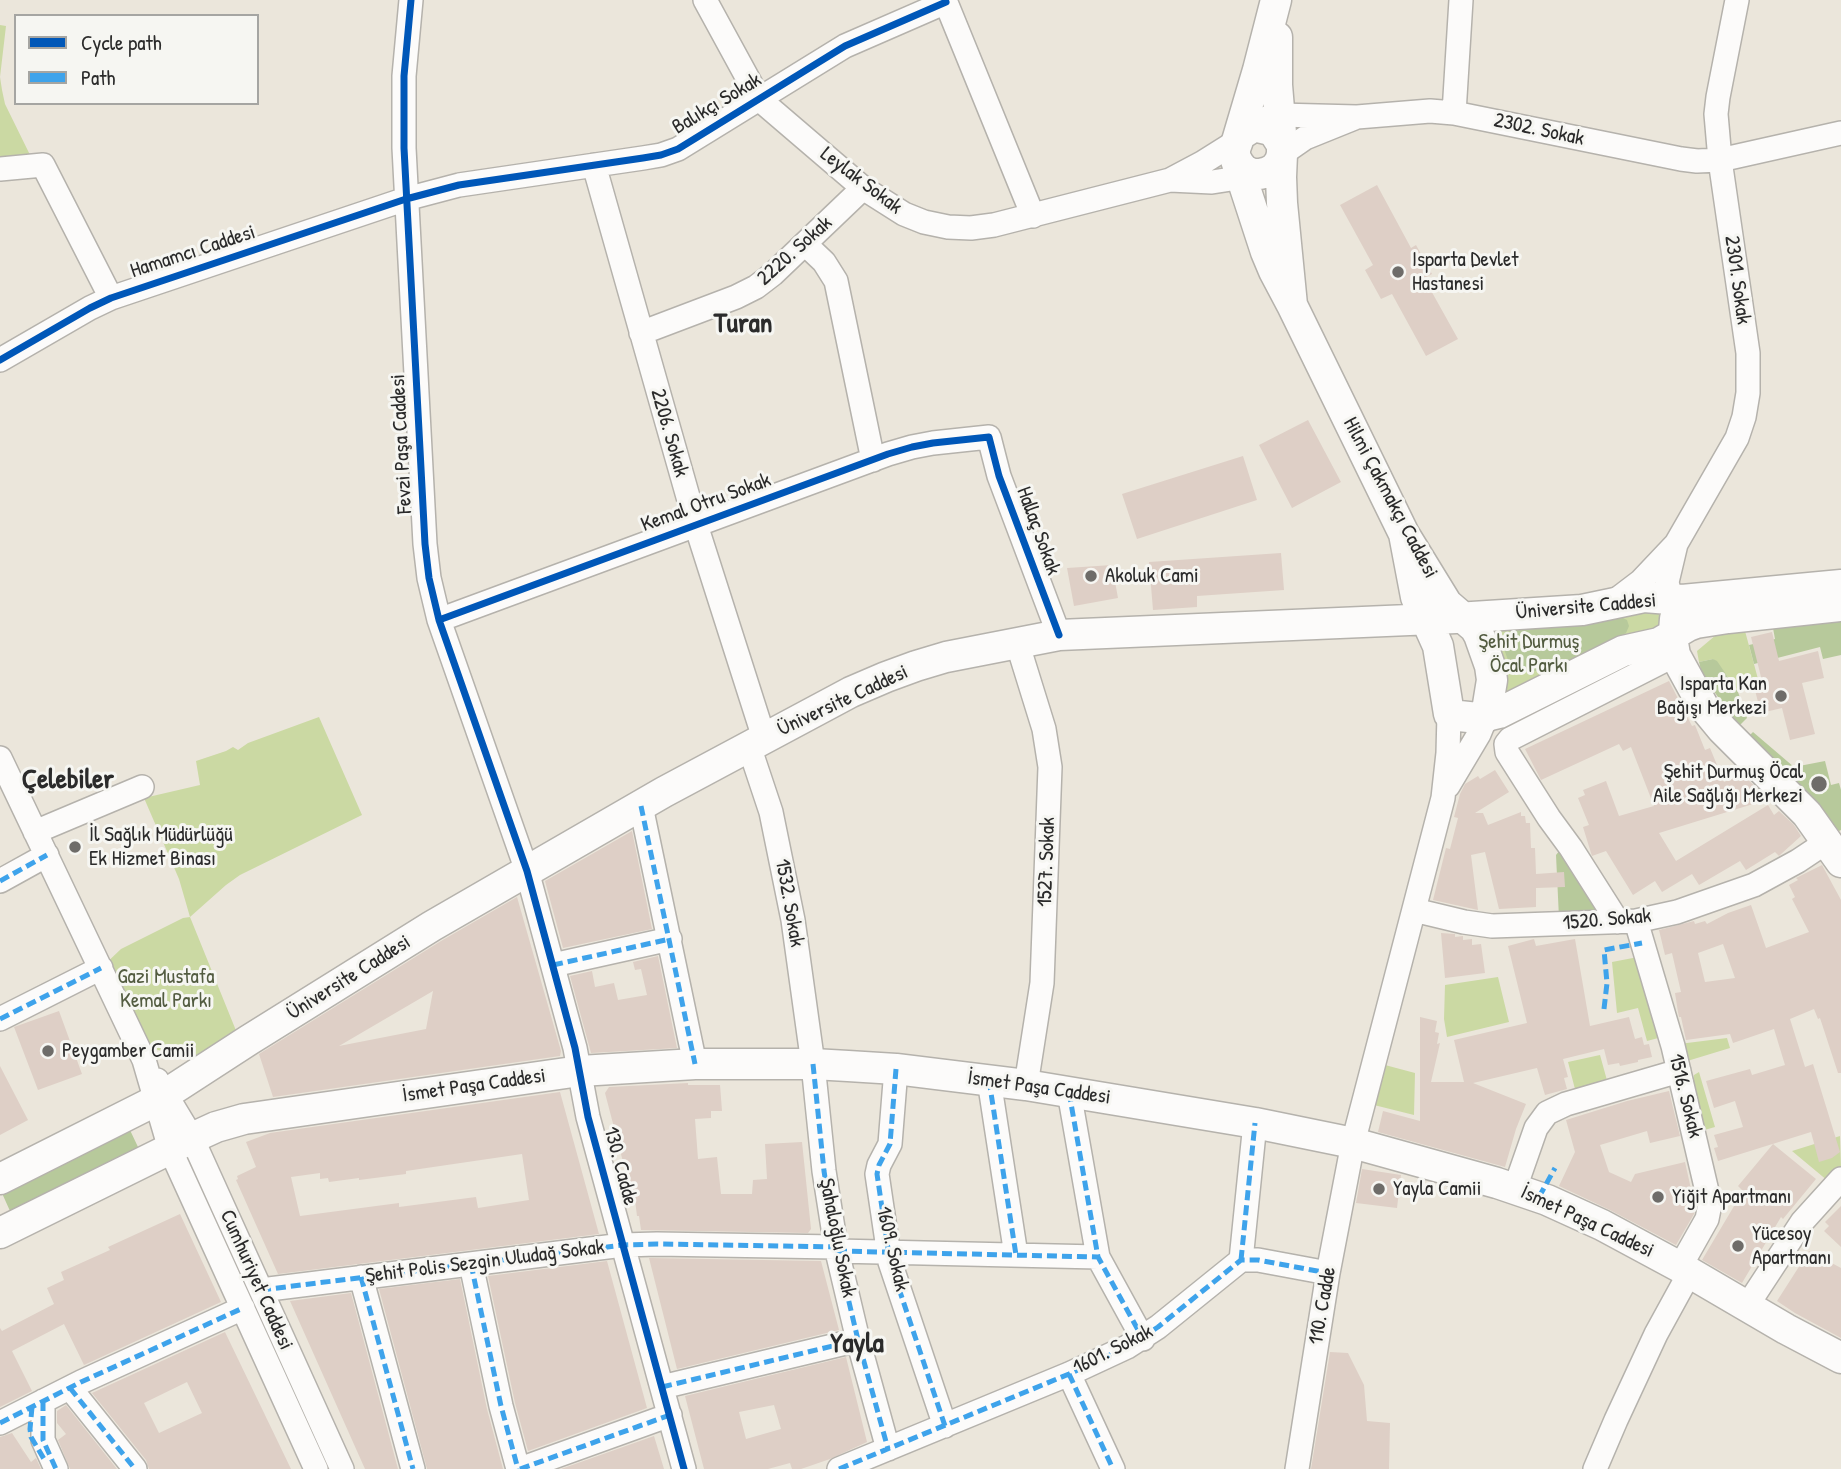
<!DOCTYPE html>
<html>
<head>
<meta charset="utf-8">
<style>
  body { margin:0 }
  #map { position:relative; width:1841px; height:1469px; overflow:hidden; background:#ebe6db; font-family:"Patrick Hand",sans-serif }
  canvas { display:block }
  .legend { position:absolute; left:14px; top:14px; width:245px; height:91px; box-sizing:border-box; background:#f6f6f2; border:2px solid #a5a5a2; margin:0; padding:9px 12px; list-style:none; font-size:21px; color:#2b2b2b }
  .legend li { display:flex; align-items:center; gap:14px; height:35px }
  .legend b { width:35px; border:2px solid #a5a5a2 }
</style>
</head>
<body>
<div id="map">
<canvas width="1841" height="1469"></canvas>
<ul class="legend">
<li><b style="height:9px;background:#0057b8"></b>Cycle path</li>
<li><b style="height:9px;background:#3ea3eb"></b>Path</li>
</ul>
</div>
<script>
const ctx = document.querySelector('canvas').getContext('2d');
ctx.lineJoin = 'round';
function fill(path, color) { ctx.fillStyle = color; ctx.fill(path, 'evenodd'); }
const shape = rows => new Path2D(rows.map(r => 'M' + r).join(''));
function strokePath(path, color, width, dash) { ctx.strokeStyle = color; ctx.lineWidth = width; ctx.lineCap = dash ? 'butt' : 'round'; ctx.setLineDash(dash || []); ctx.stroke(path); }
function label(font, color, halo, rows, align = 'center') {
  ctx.font = font + ' "Patrick Hand",sans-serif'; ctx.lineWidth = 6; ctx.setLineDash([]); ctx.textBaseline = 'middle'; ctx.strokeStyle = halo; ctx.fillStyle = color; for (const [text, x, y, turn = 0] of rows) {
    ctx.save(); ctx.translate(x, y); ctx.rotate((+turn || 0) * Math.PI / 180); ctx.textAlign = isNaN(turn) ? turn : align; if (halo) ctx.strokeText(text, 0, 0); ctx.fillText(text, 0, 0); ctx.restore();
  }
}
const green = shape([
  [0,25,6,26,0,77,2,90,5,104,32,159,0,161],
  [1647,606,1662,612,1665,627,1502,703,1488,626],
  [1745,631,1758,679,1750,681,1752,689,1738,692,1734,684,1713,659,1699,662,1697,651,1716,635],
  [319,717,362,815,240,875,226,885,190,917,237,1033,202,1060,141,1046,101,968,121,949,183,918,190,917,179,879,144,798,200,785,196,761,226,751,233,747,238,750,248,743],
  [1638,957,1662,1037,1647,1041,1638,1008,1617,1013,1612,962],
  [1498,977,1509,1022,1447,1037,1444,1019,1445,985],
  [1727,1038,1730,1048,1684,1062,1679,1044],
  [1600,1055,1608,1084,1576,1093,1568,1062],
  [1385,1065,1415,1073,1414,1115,1374,1105],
  [1699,1072,1715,1127,1701,1131,1692,1087,1694,1075],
  [1840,1136,1841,1167,1828,1181,1792,1151]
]);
const forest = shape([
  [1623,618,1627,620,1629,626,1626,633,1554,669,1534,671,1515,667,1508,660,1504,649,1505,635,1512,630,1577,625],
  [1841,620,1841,655,1823,659,1820,647,1754,664,1749,645,1775,639,1773,628],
  [1713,659,1717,661,1738,692,1747,718,1739,726,1705,679,1701,670,1699,662],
  [1753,732,1794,767,1825,761,1831,785,1839,783,1841,790,1841,830,1839,831,1811,798,1749,736],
  [1560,850,1605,915,1559,918,1556,855],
  [129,1128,138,1147,137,1151,14,1212,10,1211,1,1191]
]);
const building = shape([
  [1377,185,1411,248,1416,245,1432,274,1424,278,1458,339,1426,356,1392,294,1381,299,1365,270,1373,265,1340,205],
  [1308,420,1341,482,1292,508,1259,445],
  [1243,456,1257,500,1137,539,1122,494],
  [1281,553,1284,590,1197,596,1197,607,1153,610,1149,562],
  [1112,565,1118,598,1074,606,1067,568],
  [1772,632,1779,661,1818,651,1824,678,1802,683,1815,734,1790,740,1782,708,1761,713,1753,683,1762,681,1751,637],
  [1669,681,1692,726,1695,725,1705,750,1710,748,1724,782,1742,774,1764,795,1766,800,1659,833,1676,861,1768,805,1774,815,1779,811,1794,825,1801,836,1780,855,1779,856,1775,852,1746,870,1740,861,1699,885,1692,874,1662,892,1655,881,1633,895,1606,851,1592,856,1591,853,1583,827,1589,825,1578,798,1585,795,1583,790,1606,781,1619,816,1654,806,1631,747,1623,751,1619,744,1541,780,1525,749],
  [1495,770,1509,792,1475,813,1483,813,1488,825,1521,812,1521,816,1525,816,1526,823,1530,823,1531,848,1535,848,1536,874,1564,872,1565,887,1536,888,1536,907,1499,909,1485,852,1471,855,1478,910,1433,900,1446,848,1450,849,1458,818,1454,817,1460,794,1465,784,1478,776,1480,779],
  [632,831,652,929,563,948,545,881],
  [1822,865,1841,900,1841,1073,1838,1073,1820,1018,1818,1019,1814,1009,1790,1019,1805,1067,1813,1064,1840,1152,1832,1158,1819,1162,1811,1132,1718,1161,1714,1148,1718,1147,1714,1135,1743,1127,1735,1101,1714,1108,1706,1081,1750,1069,1752,1075,1785,1065,1774,1029,1733,1043,1730,1034,1686,1040,1681,1017,1679,1017,1678,1012,1675,993,1681,992,1672,953,1665,955,1659,930,1694,921,1695,924,1705,921,1707,924,1728,913,1751,905,1766,948,1809,932,1792,899,1795,897,1789,885,1798,880,1796,878],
  [1723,944,1735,978,1705,982,1698,953],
  [517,897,561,1051,560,1056,273,1097,259,1054,441,941],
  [433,991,426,1029,339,1046],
  [1441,933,1455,934,1455,937,1463,936,1463,940,1472,939,1472,945,1481,944,1485,973,1445,978],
  [1534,939,1536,946,1575,939,1590,1026,1629,1017,1635,1039,1642,1037,1644,1045,1649,1044,1652,1057,1638,1060,1638,1062,1620,1066,1619,1063,1608,1065,1604,1049,1563,1059,1568,1077,1564,1078,1567,1089,1545,1095,1537,1068,1473,1083,1526,1104,1516,1129,1505,1167,1378,1132,1383,1111,1420,1121,1420,1017,1437,1021,1435,1032,1439,1033,1437,1044,1440,1043,1431,1082,1464,1082,1454,1040,1527,1023,1508,946],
  [658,956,677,1048,591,1053,570,976,592,971,595,987,614,983,618,1000,647,995,641,969,635,970,633,962],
  [59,1011,82,1074,38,1090,14,1027],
  [0,1066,28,1120,0,1135],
  [688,1083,688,1085,720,1085,722,1111,711,1111,711,1118,695,1119,698,1159,717,1157,721,1194,752,1194,753,1180,767,1179,765,1144,802,1142,811,1229,808,1233,641,1230,639,1216,637,1216,635,1200,633,1200,605,1093,609,1087],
  [1669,1091,1680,1136,1650,1143,1647,1131,1600,1145,1609,1172,1631,1182,1635,1174,1685,1162,1695,1207,1694,1214,1676,1245,1610,1210,1559,1186,1575,1152,1566,1120,1627,1101],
  [560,1092,599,1234,278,1274,236,1180,238,1179,237,1176,256,1167,246,1142,270,1133],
  [522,1154,529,1200,478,1208,476,1197,399,1207,399,1203,300,1216,291,1177,320,1173,320,1179,328,1178,329,1182,359,1178,359,1180,406,1174,406,1171],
  [1773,1144,1816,1179,1783,1219,1781,1217,1742,1283,1702,1260,1743,1191,1738,1186],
  [1362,1169,1401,1175,1397,1208,1356,1203],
  [1841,1206,1841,1247,1824,1231,1829,1226,1825,1222],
  [180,1214,221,1302,84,1365,64,1324,12,1351,32,1391,0,1407,0,1328,2,1331,54,1304,47,1288,64,1280,61,1272,110,1250,108,1247],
  [1809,1251,1841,1268,1841,1338,1795,1313,1777,1301],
  [649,1258,821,1261,839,1330,677,1369],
  [607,1261,647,1408,528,1451,515,1403,488,1276],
  [460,1279,487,1409,503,1469,427,1469,379,1289],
  [351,1293,398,1469,365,1469,290,1301],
  [225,1332,291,1469,149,1469,146,1460,92,1393],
  [187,1382,202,1413,159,1433,144,1403],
  [1330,1352,1348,1353,1364,1385,1367,1421,1390,1423,1389,1469,1311,1469],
  [846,1357,867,1442,830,1459,801,1469,792,1469,790,1463,768,1469,704,1469,685,1396],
  [774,1405,781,1429,746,1439,739,1412],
  [66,1405,117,1469,70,1469,58,1440,66,1434,57,1423,57,1411],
  [12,1433,31,1462,36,1458,41,1469,0,1469,0,1437],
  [654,1436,664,1469,561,1469]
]);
const minor = shape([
  [411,0,404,76,404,148,425,544,429,578,439,620,527,871,575,1048,588,1117,684,1469],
  [705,0,759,99,863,188,904,214,924,222,948,227,971,228,994,225,1170,180],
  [945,0,1033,216],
  [1454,113,1461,0],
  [1357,117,1430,111,1454,113,1681,159,1697,161,1720,160,1841,133],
  [1263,119,1279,115,1357,117,1305,138,1282,154],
  [1237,141,1202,163,1170,180,1212,182,1257,175],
  [594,165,696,525,764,738],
  [0,169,43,165,111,298],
  [805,244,824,262,836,281,873,460],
  [641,333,736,297,756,287,773,274,863,188],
  [0,360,90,308,111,298,406,199,459,185,643,158,661,155,678,149,845,46,946,2],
  [1676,544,1737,438,1744,417,1748,393,1748,353,1720,160,1716,114,1718,97,1737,0],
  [1616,600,1641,581,1676,544,1667,582,1671,600],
  [439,620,888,454,912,447,933,443,989,437,999,476,1059,635],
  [1017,642,1044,729,1050,767,1042,983,1026,1085],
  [749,746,771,812,793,920,813,1064,824,1171,836,1247,858,1340,888,1449],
  [0,758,144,1060,170,1149,316,1469],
  [1448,786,1479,734,1486,717],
  [641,806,695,1064],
  [35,832,142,787],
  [0,881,47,855],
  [1414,910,1464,922,1492,926,1636,921,1677,912,1754,885,1798,861,1828,841],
  [1636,921,1673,1046,1710,1204,1707,1219,1680,1267],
  [1618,922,1571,848,1549,818,1507,752,1506,744,1510,739,1675,655],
  [553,965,670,939],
  [0,1019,101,968],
  [896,1069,890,1144,879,1165,877,1174,890,1262,945,1426],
  [157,1080,192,1138,342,1469],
  [989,1080,1016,1255],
  [1069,1092,1098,1257,1143,1339],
  [1515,1188,1536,1128,1547,1113,1566,1104,1679,1071],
  [837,1251,1098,1257],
  [1241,1260,1255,1123],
  [471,1264,501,1406,518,1469],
  [361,1277,413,1469],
  [261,1290,623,1245,657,1244,836,1247],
  [1747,1306,1802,1222,1841,1179],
  [1069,1374,1113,1469],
  [662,1387,858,1340],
  [70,1388,135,1469],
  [43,1401,43,1440,56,1469],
  [0,1423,81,1382,243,1308],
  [520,1469,670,1415],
  [839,1469,1069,1374,1127,1347,1158,1327,1241,1260,1258,1260,1328,1273],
  [1297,1469,1328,1273,1353,1143,1443,798,1448,753,1449,714],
  [1595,1469,1616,1420,1656,1334,1690,1272]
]);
const major = shape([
  [1277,37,1277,85,1282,145],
  [1237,141,1258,70,1276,0],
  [1235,157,1266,252,1274,271,1292,305,1282,203,1281,177,1282,154,1282,145,1275,134,1270,130,1257,127,1251,128,1240,135,1235,149,1235,157,1239,164,1244,170,1252,174,1260,174,1268,172,1275,168,1280,161,1282,154],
  [1292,305,1404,534,1447,604,1475,628,1479,635,1490,666,1492,680,1486,717],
  [1404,534,1416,597,1438,646,1449,714,1459,716,1478,718,1499,713,1623,651,1659,643,1688,626,1696,623,1728,618,1841,606],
  [1675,619,1673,643,1675,655,1703,706,1722,729,1807,814,1841,862],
  [0,1179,155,1101,249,1040,432,926,664,792,851,692,886,677,916,666,946,657,1059,635,1456,618,1582,610,1644,597,1682,600,1841,585],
  [0,1233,192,1138,216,1127,244,1119,580,1071,695,1064,813,1064,848,1066,896,1069,1026,1085,1255,1123,1353,1143,1497,1183,1547,1200,1602,1225,1680,1267,1786,1329,1841,1358]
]);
const quiet = shape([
  [641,806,695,1064],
  [0,881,47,855],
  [553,965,670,939],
  [1604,1009,1607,983,1604,950,1642,943],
  [0,1019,101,968],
  [813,1064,824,1171,836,1247,858,1340,888,1449],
  [896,1069,890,1144,879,1165,877,1174,890,1262,945,1426],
  [989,1080,1016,1255],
  [1069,1092,1098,1257,1143,1339],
  [1539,1197,1555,1168],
  [837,1251,1098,1257],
  [1241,1260,1255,1123],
  [471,1264,501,1406,518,1469],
  [361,1277,413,1469],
  [261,1290,623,1245,657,1244,836,1247],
  [1069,1374,1113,1469],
  [662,1387,858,1340],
  [70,1388,135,1469],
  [43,1401,43,1440,56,1469],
  [32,1407,30,1429,31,1437,44,1459],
  [0,1423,81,1382,243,1308],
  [520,1469,670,1415],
  [839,1469,1069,1374,1127,1347,1158,1327,1241,1260,1258,1260,1328,1273]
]);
const cycleway = shape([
  [411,0,404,76,404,148,425,544,429,578,439,620,527,871,575,1048,588,1117,684,1469],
  [0,360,90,308,111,298,406,199,459,185,643,158,661,155,678,149,845,46,946,2],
  [439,620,888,454,912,447,933,443,989,437,999,476,1059,635]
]);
const markers = [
  [1398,272,7,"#6e6c69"],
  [1091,576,7,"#6e6c69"],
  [1781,696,7,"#6e6c69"],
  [1819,784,9,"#6e6c69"],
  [75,847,7,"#6e6c69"],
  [48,1051,7,"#6e6c69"],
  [1379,1189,7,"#6e6c69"],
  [1658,1197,7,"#6e6c69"],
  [1738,1246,7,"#6e6c69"]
];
const streetNames = [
  ["Balıkçı Sokak",717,104,-31],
  ["2302. Sokak",1539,130,12],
  ["Leylak Sokak",861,181,37],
  ["2220. Sokak",795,251,-42],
  ["Hamamcı Caddesi",193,252,-18],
  ["2301. Sokak",1737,280,82],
  ["2206. Sokak",669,433,74],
  ["Fevzi Paşa Caddesi",402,444,-93],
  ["Hilmi Çakmakçı Caddesi",1390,498,62],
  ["Kemal Otru Sokak",706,503,-20],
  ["Hallaç Sokak",1038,531,70],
  ["Üniversite Caddesi",1586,607,-5],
  ["Üniversite Caddesi",843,701,-25],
  ["1527. Sokak",1047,862,-88],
  ["1532. Sokak",789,903,80],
  ["1520. Sokak",1607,920,-5],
  ["Üniversite Caddesi",349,978,-32],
  ["İsmet Paşa Caddesi",474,1086,-8],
  ["İsmet Paşa Caddesi",1039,1088,8],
  ["1516. Sokak",1685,1096,76],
  ["130. Cadde",620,1166,75],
  ["İsmet Paşa Caddesi",1587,1222,25],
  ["Şahaloğlu Sokak",837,1238,79],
  ["1609. Sokak",892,1249,77],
  ["Şehit Polis Sezgin Uludağ Sokak",485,1262,-7],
  ["Cumhuriyet Caddesi",256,1280,66],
  ["110. Cadde",1323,1306,-80],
  ["1601. Sokak",1113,1350,-27]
];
const poiNames = [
  ["Isparta Devlet",1412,260],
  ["Hastanesi",1412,284],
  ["Akoluk Cami",1105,576],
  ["Isparta Kan",1767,684,"right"],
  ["Bağışı Merkezi",1767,708,"right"],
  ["Şehit Durmuş Öcal",1803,772,"right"],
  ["Aile Sağlığı Merkezi",1803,796,"right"],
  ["İl Sağlık Müdürlüğü",89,835],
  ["Ek Hizmet Binası",89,859],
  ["Peygamber Camii",62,1051],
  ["Yayla Camii",1393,1189],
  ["Yiğit Apartmanı",1672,1197],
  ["Yücesoy",1752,1234],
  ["Apartmanı",1752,1258]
];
const parkNames = [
  ["Şehit Durmuş",1529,642],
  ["Öcal Parkı",1529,666],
  ["Gazi Mustafa",166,977],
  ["Kemal Parkı",166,1001]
];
const districtNames = [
  ["Turan",743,325],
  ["Çelebiler",68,781],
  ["Yayla",857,1345]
];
fill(green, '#cbd9a3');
fill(forest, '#b7c99b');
fill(building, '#decfc6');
strokePath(minor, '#b5b2ac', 26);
strokePath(major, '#b5b2ac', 33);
strokePath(minor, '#fcfbfa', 23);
strokePath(major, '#fcfbfa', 30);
strokePath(quiet, '#3ea3eb', 5, [10, 5]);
strokePath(cycleway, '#0057b8', 7);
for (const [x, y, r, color] of markers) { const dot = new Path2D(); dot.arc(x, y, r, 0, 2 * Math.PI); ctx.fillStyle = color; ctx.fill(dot); strokePath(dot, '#f6f6f2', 2.5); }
label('21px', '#2b2b2b', '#f6f6f2', streetNames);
label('21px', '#2b2b2b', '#f6f6f2', poiNames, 'left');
label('21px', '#535c41', '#f6f6f2', parkNames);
label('bold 28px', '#2b2b2b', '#f6f6f2', districtNames);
</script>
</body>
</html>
